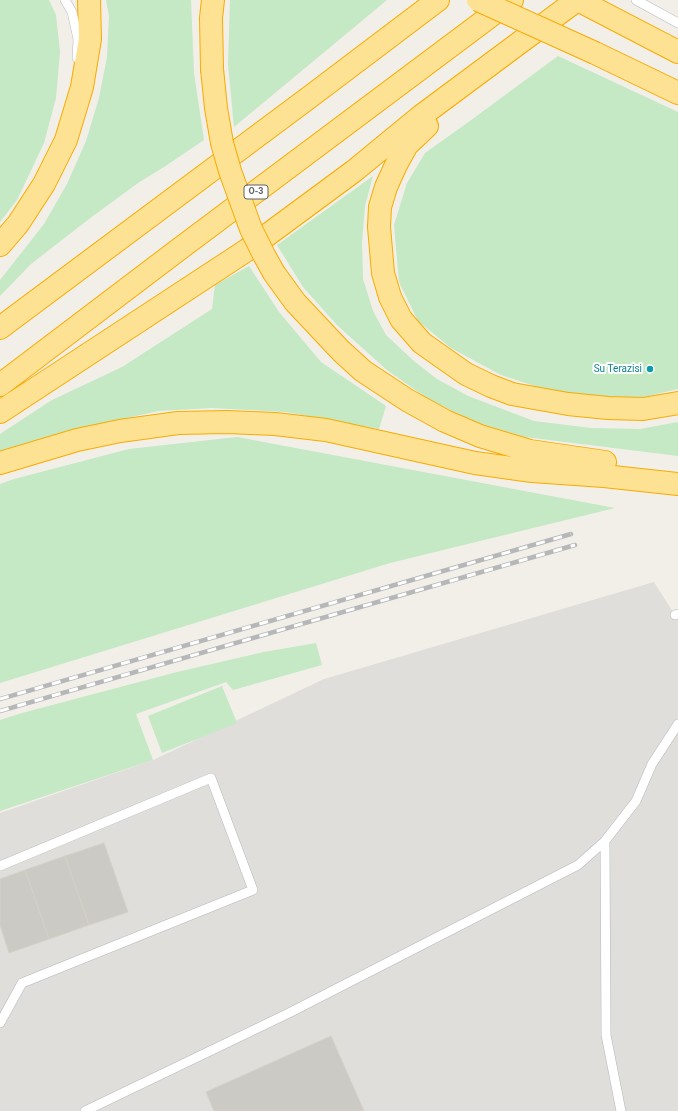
<!DOCTYPE html>
<html>
<head>
<meta charset="utf-8">
<style>
  body { margin:0 }
  canvas { display:block; background:#f1efe8 }
</style>
</head>
<body>
<canvas width="678" height="1111"></canvas>
<script>
const ctx = document.querySelector('canvas').getContext('2d');
ctx.lineJoin = 'round';
function fill(path, color) { ctx.fillStyle = color; ctx.fill(path, 'evenodd'); }
const shape = rows => new Path2D(rows.map(r => 'M' + r).join(''));
function strokePath(path, color, width, dash) { ctx.strokeStyle = color; ctx.lineWidth = width; ctx.lineCap = dash ? 'butt' : 'round'; ctx.setLineDash(dash || []); ctx.stroke(path); }
function label(font, color, halo, rows, align = 'center') {
  ctx.font = font + ' Roboto,sans-serif'; ctx.lineWidth = 4; ctx.setLineDash([]); ctx.textBaseline = 'middle'; ctx.strokeStyle = halo; ctx.fillStyle = color; for (const [text, x, y, turn = 0] of rows) {
    ctx.save(); ctx.translate(x, y); ctx.rotate((+turn || 0) * Math.PI / 180); ctx.textAlign = isNaN(turn) ? turn : align; if (halo) ctx.strokeText(text, 0, 0); ctx.fillText(text, 0, 0); ctx.restore();
  }
}
const industrial = shape([
  [654,582,678,620,678,1111,0,1111,0,813,153,760,324,679]
]);
const green = shape([
  [0,0,49,0,56,15,60,52,56,98,44,143,17,200,0,222],
  [106,0,191,0,194,73,204,140,167,165,138,183,89,219,31,264,0,296,0,280,44,224,67,184,86,141,99,98,107,57,109,16],
  [230,0,387,0,234,127,228,64],
  [558,56,678,112,678,389,640,398,587,396,544,389,501,375,451,348,418,321,399,282,394,225,407,183,425,153,463,126],
  [373,176,365,206,362,242,363,279,373,311,386,335,415,362,437,379,468,396,534,421,591,428,640,429,678,422,678,456,525,437,472,421,427,398,387,370,337,325,303,287,277,245],
  [249,266,279,312,321,362,386,406,379,429,286,412,212,408,158,411,101,424,0,453,0,434,52,400,122,367,212,309,215,285],
  [237,437,615,508,390,563,0,683,0,484,14,479,129,449],
  [316,643,322,665,233,690,226,682,136,714,153,760,0,811,0,720,22,713,177,672,264,652],
  [222,686,237,723,162,753,148,716]
]);
const building = shape([
  [104,843,128,912,89,925,65,856,104,843],
  [65,856,89,925,49,939,25,870,65,856],
  [25,870,49,939,9,953,0,925,0,879,25,870],
  [331,1036,364,1111,214,1111,206,1092,331,1036]
]);
const lane = shape([
  [65,0,72,12,78,39,77,58],
  [636,0,678,23],
  [675,615,678,614],
  [605,841,606,1035,621,1111],
  [0,866,211,778,253,890,22,983,0,1023],
  [85,1111,289,1013,578,865,605,841,636,801,652,764,678,724]
]);
const highway = shape([
  [578,0,678,52],
  [595,53,678,93],
  [212,69,211,18,213,0],
  [427,126,407,145,396,165,386,187,380,207,379,227,383,273,390,297,401,319,422,343,466,374,491,386,512,394,568,404,608,408,643,409,678,403],
  [0,245,18,224,44,184,66,140,82,87,90,39,89,0],
  [274,273,295,302,341,351,363,371,407,400,445,421,480,436,530,451,605,462],
  [0,328,311,96,438,0],
  [0,385,182,247,512,0],
  [0,412,247,250,354,171,421,116,577,0],
  [0,463,77,440,120,431,178,423,227,422,275,424,326,430,475,463,532,471,604,476,678,484]
]);
const rail = shape([
  [0,699,571,534],
  [0,711,575,545]
]);
const highwayBridge = shape([
  [478,0,595,53],
  [212,69,216,108,222,143,230,171,251,229,264,255,274,273]
]);
const markers = [
  [650,369,4,"#0f9aa8"]
];
const shields = [
  [256,192,24]
];
const shieldNames = [
  ["O-3",256,192]
];
const cultureNames = [
  ["Su Terazisi",642,369]
];
fill(industrial, '#e0deda');
fill(green, '#c5e8c5');
fill(building, '#cccac5');
strokePath(building, '#d6d1c6', 1);
strokePath(lane, '#b5b8bc', 10);
strokePath(highway, '#f9ab00', 24);
strokePath(lane, '#fff', 9);
strokePath(highway, '#fde293', 22);
strokePath(rail, '#b6b7b8', 4.5);
strokePath(rail, '#fff', 3, [9]);
strokePath(highwayBridge, '#f9ab00', 24, []);
strokePath(highwayBridge, '#fde293', 22);
for (const [x, y, r, color] of markers) { const dot = new Path2D(); dot.arc(x, y, r, 0, 2 * Math.PI); ctx.fillStyle = color; ctx.fill(dot); strokePath(dot, '#fff', 1.5); }
for (const [x, y, w] of shields) { const box = new Path2D(); box.roundRect(x - w / 2, y - 7, w, 14, 3); ctx.fillStyle = '#fff'; ctx.fill(box); strokePath(box, '#5f6368', 1); }
label('bold 9px', '#5f6368', null, shieldNames);
label('10px', '#0d838f', '#fff', cultureNames, 'right');
</script>
</body>
</html>
